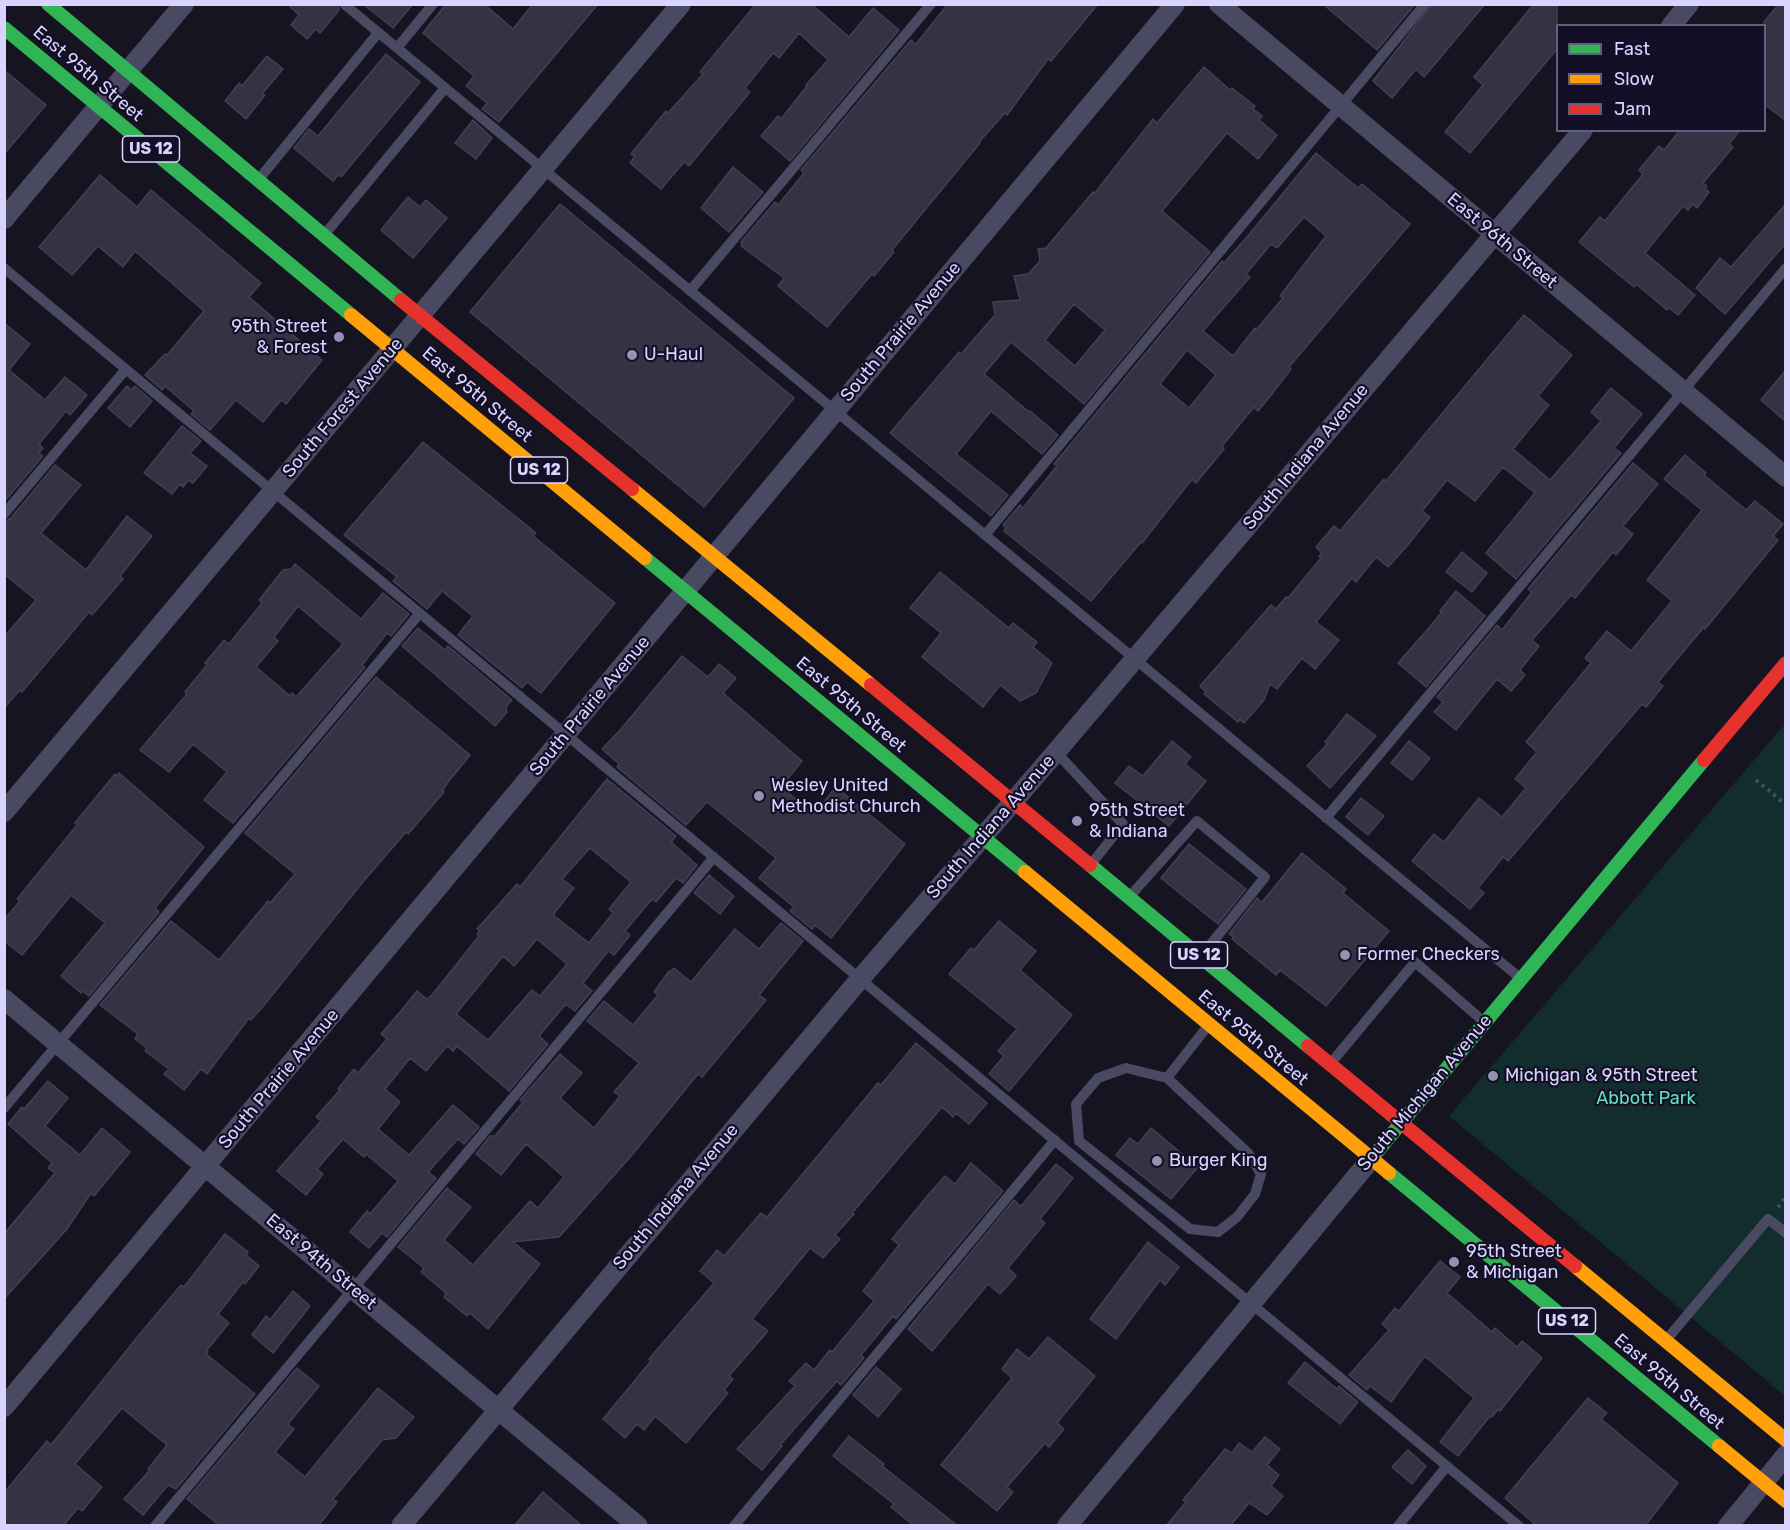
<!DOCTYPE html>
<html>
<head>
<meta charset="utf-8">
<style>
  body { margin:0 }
  #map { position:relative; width:1790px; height:1530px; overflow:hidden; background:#161421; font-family:Rubik,sans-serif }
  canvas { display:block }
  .frame { position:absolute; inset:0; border:6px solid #d9d4ff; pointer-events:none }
  .legend { position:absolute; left:1556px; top:24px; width:210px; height:108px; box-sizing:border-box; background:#130f26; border:2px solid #625e7d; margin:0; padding:8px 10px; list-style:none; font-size:18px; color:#d9d4ff }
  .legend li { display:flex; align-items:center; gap:12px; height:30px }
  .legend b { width:30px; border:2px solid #625e7d }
</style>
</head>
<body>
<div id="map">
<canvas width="1790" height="1530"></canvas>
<div class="frame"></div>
<ul class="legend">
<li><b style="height:8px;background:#30b455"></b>Fast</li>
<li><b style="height:8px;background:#ff9f0a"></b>Slow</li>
<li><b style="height:8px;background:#e5322d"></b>Jam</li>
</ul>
</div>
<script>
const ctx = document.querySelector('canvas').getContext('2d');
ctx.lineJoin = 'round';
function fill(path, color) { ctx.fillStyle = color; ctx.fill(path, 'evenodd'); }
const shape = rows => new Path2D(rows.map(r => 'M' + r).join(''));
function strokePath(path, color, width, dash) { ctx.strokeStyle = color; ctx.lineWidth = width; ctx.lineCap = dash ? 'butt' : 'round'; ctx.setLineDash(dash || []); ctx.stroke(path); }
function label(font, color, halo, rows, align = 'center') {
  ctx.font = font + ' Rubik,sans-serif'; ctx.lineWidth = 4.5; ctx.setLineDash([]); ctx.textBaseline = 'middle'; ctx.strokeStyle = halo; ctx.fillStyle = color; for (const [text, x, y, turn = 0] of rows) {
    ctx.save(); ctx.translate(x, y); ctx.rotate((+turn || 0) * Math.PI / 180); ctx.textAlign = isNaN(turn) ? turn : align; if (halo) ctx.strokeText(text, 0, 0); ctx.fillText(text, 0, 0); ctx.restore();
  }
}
const green = shape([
  [1785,724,1785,1396,1449,1116]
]);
const building = shape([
  [287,4,337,4,339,10,320,33,316,29,307,39,291,25,299,15,287,4],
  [363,4,413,4,393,28,363,4],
  [446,4,484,4,513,29,533,4,598,4,499,122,482,109,487,103,466,86,474,76,423,33,446,4],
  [756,4,811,4,849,37,873,8,899,30,790,161,761,136,778,116,781,119,807,86,806,85,828,60,799,33,779,58,773,53,745,88,750,92,689,166,684,162,661,189,630,163,635,156,631,154,666,111,668,113,703,74,700,72,756,4],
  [948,4,1098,4,1051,61,1048,59,1007,115,1005,113,979,142,980,143,892,250,894,252,874,276,872,274,827,327,778,286,784,278,741,246,742,244,741,242,775,202,778,205,804,173,801,170,911,40,916,44,948,4],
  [1323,4,1415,4,1377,50,1323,4],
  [1432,4,1485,4,1424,77,1416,69,1392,98,1373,81,1432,4],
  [1534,4,1557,4,1557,49,1470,153,1445,132,1483,85,1474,77,1534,4],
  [1779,4,1785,4,1785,120,1764,104,1764,22,1779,4],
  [386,54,420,82,341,177,338,175,333,181,294,148,309,129,318,136,386,54],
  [267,56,283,69,262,94,265,95,246,119,225,101,239,83,242,86,267,56],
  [1204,67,1230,90,1232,88,1255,106,1253,109,1262,116,1259,120,1277,135,1258,159,1227,133,1162,211,1210,252,1084,404,1011,342,984,374,1029,412,1030,411,1058,435,1042,454,991,411,956,454,1008,495,991,516,890,433,959,352,961,354,995,315,993,302,1020,300,1014,276,1028,274,1040,261,1038,249,1046,248,1093,192,1094,194,1153,119,1157,123,1204,67],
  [1074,304,1105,330,1075,366,1045,340,1074,304],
  [4,70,46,105,4,154,4,70],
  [473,120,492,138,476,159,455,143,473,120],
  [1680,130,1740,130,1729,144,1733,147,1703,183,1707,186,1705,188,1709,192,1697,208,1693,204,1688,210,1683,206,1645,253,1695,295,1678,315,1669,308,1667,310,1636,284,1634,287,1579,242,1600,217,1605,221,1643,174,1639,170,1659,146,1664,150,1680,130],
  [1316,153,1358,188,1362,184,1410,224,1289,367,1291,369,1268,399,1258,411,1254,407,1222,446,1224,449,1196,483,1192,479,1142,543,1141,542,1091,601,1004,531,1006,528,1003,525,1020,505,1023,508,1057,466,1054,464,1222,261,1224,263,1247,237,1316,153],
  [1304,217,1326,236,1280,296,1283,298,1256,330,1255,328,1233,356,1203,331,1250,277,1246,274,1271,244,1277,248,1304,217],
  [1187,350,1216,375,1189,408,1160,384,1187,350],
  [733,167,763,192,729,232,701,208,733,167],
  [100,175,137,207,151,190,171,207,261,283,249,297,322,360,286,404,281,400,263,422,236,400,210,430,191,414,194,411,165,386,162,390,145,375,165,354,167,355,204,311,135,251,123,267,98,246,72,275,39,247,100,175],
  [408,197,420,207,426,200,447,218,413,258,381,230,408,197],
  [560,204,794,398,704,507,470,312,560,204],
  [1785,205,1785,244,1725,314,1696,288,1720,258,1731,267,1785,205],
  [1524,315,1572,355,1538,396,1549,405,1513,449,1550,480,1601,421,1591,412,1611,388,1642,414,1614,448,1621,453,1516,579,1486,553,1535,493,1503,467,1475,501,1447,480,1422,511,1430,517,1407,546,1388,567,1376,557,1356,582,1352,578,1316,622,1339,640,1315,669,1302,658,1277,689,1270,684,1264,700,1244,723,1240,719,1238,722,1204,694,1206,692,1200,686,1271,605,1276,609,1286,597,1288,598,1321,558,1319,556,1322,553,1316,547,1334,526,1340,531,1384,479,1386,481,1524,315],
  [4,323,30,344,9,370,45,400,65,377,87,395,70,415,66,411,39,444,43,448,39,453,43,456,4,502,4,323],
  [1785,371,1785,421,1761,400,1785,371],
  [127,386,131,390,135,386,152,401,130,427,108,408,127,386],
  [182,426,201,441,190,453,207,466,193,483,188,480,183,487,180,484,172,494,144,473,182,426],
  [423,442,536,533,533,536,615,603,541,693,527,682,522,688,458,635,473,616,442,591,427,609,393,581,397,577,344,535,423,442],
  [1685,455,1706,473,1704,475,1746,510,1755,501,1783,524,1773,536,1778,540,1705,629,1704,627,1658,682,1663,686,1646,707,1642,704,1508,861,1503,857,1478,888,1484,893,1470,909,1412,861,1434,834,1444,842,1479,798,1502,817,1526,788,1515,779,1537,752,1526,742,1591,663,1585,658,1607,631,1631,651,1672,601,1647,580,1702,510,1664,479,1685,455],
  [1633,463,1658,484,1623,526,1633,534,1616,555,1613,552,1575,598,1571,595,1532,640,1539,646,1520,670,1525,675,1511,691,1497,679,1456,730,1434,712,1443,702,1437,697,1497,625,1502,630,1532,592,1528,589,1633,463],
  [55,465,81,485,41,533,86,570,127,516,152,536,120,576,123,579,92,615,89,612,22,692,20,690,4,708,4,637,36,600,4,574,4,521,10,519,55,465],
  [1462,552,1487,573,1472,592,1446,572,1462,552],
  [295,564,361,619,383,593,409,614,391,636,387,633,362,665,365,667,233,823,204,800,227,772,193,744,169,772,140,750,187,694,185,692,207,665,205,663,224,640,229,644,262,603,259,600,283,570,291,569,295,564],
  [298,606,343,644,296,697,292,693,290,696,256,667,278,641,274,637,298,606],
  [940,572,1009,628,1013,623,1037,642,1033,647,1052,663,1036,693,1020,701,1000,685,983,707,922,657,941,633,910,608,940,572],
  [1456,591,1485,616,1426,687,1398,663,1427,630,1442,612,1440,611,1456,591],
  [418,628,445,650,448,646,512,700,506,707,507,712,495,726,402,646,418,628],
  [682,656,708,677,719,664,736,678,723,693,802,761,781,787,814,814,836,787,905,844,831,938,815,925,812,929,790,911,794,907,759,878,776,858,707,802,686,825,617,767,619,764,602,749,621,729,682,656],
  [376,677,470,755,449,781,442,791,444,792,408,834,406,832,362,883,265,1004,251,1020,249,1018,207,1074,201,1069,184,1090,164,1074,169,1069,145,1051,147,1048,135,1039,138,1034,100,1005,171,921,219,960,268,901,270,903,295,874,245,833,376,677],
  [1347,714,1376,736,1330,788,1307,766,1328,743,1325,742,1347,714],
  [1172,741,1191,757,1185,764,1206,781,1169,826,1115,783,1129,766,1143,776,1172,741],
  [1409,741,1430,758,1412,780,1391,763,1409,741],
  [119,773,204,847,155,908,159,912,89,996,82,991,81,993,61,976,105,923,71,895,22,955,4,941,4,920,20,901,17,899,77,825,75,823,115,774,117,776,119,773],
  [607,779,676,836,671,842,697,865,683,883,676,878,656,902,652,899,625,931,630,935,614,955,608,951,583,983,592,991,575,1011,567,1005,564,1006,539,1036,548,1044,509,1091,457,1046,453,1051,447,1046,426,1071,410,1058,385,1089,400,1102,378,1129,409,1155,453,1105,479,1127,464,1144,458,1139,457,1140,428,1172,436,1178,387,1237,382,1233,369,1248,350,1232,367,1211,370,1214,398,1181,366,1154,364,1157,343,1139,317,1169,323,1174,306,1195,277,1171,321,1121,316,1117,340,1090,338,1089,354,1069,358,1073,387,1039,381,1034,400,1012,417,991,427,999,432,995,479,936,477,934,480,931,477,929,517,884,520,887,607,779],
  [590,848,631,882,609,909,613,913,589,943,553,915,574,888,562,879,590,848],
  [537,939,567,964,540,996,532,990,488,1040,456,1014,503,956,514,966,537,939],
  [1361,798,1384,816,1368,835,1346,817,1361,798],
  [1189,844,1246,889,1218,924,1161,878,1189,844],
  [1302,853,1346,889,1343,893,1389,931,1326,1006,1280,970,1276,975,1232,939,1234,937,1229,934,1257,898,1262,902,1302,853],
  [709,875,734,896,720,914,694,893,709,875],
  [999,921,1036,951,1020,970,1072,1015,1009,1091,989,1074,1004,1056,998,1051,1017,1029,949,974,971,948,974,950,999,921],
  [781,923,803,941,759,995,766,1000,702,1077,698,1074,632,1155,559,1237,513,1242,540,1264,488,1329,470,1313,467,1316,444,1297,446,1293,421,1272,424,1268,398,1247,447,1188,471,1207,444,1240,473,1265,530,1201,538,1208,564,1177,526,1144,501,1175,476,1154,490,1136,495,1136,523,1102,520,1100,560,1054,582,1073,560,1098,594,1128,620,1096,614,1092,639,1063,587,1021,604,1001,633,1025,658,995,654,992,669,971,670,972,674,968,691,982,735,929,759,949,781,923],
  [916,1043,987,1103,969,1124,956,1113,953,1117,942,1107,852,1213,854,1214,835,1235,840,1239,823,1258,810,1248,752,1319,768,1331,729,1376,733,1379,724,1390,728,1393,686,1443,655,1416,644,1430,637,1424,625,1438,603,1419,651,1361,649,1359,714,1283,700,1271,717,1250,724,1256,761,1213,767,1217,878,1083,881,1085,916,1043],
  [48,1081,68,1098,45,1126,80,1155,102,1128,130,1152,94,1196,91,1193,67,1229,4,1299,4,1234,55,1173,48,1168,52,1163,8,1124,22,1107,24,1109,48,1081],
  [1151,1128,1198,1167,1171,1199,1116,1155,1130,1138,1138,1144,1151,1128],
  [971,1163,1003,1191,896,1319,893,1316,861,1355,864,1358,841,1385,837,1381,780,1445,782,1446,762,1470,737,1449,795,1386,789,1381,806,1363,814,1370,830,1350,832,1352,874,1301,863,1291,899,1245,892,1239,929,1194,945,1176,955,1184,971,1163],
  [1056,1164,1073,1178,1040,1219,1045,1223,1008,1268,1016,1276,1000,1294,988,1284,932,1351,908,1329,1014,1200,1020,1206,1022,1205,1056,1164],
  [225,1234,248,1252,246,1255,259,1266,245,1284,243,1282,218,1314,229,1323,207,1350,208,1352,206,1354,255,1394,176,1489,168,1485,143,1515,124,1499,150,1470,148,1469,167,1445,122,1408,75,1464,102,1487,82,1511,78,1508,63,1526,4,1526,4,1493,47,1441,51,1445,139,1335,181,1285,184,1287,225,1234],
  [1148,1242,1179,1267,1165,1285,1160,1280,1116,1339,1090,1319,1148,1242],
  [1440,1261,1460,1277,1447,1293,1492,1332,1495,1328,1517,1347,1522,1341,1542,1358,1500,1411,1498,1409,1492,1417,1490,1416,1458,1456,1440,1442,1474,1398,1427,1358,1424,1357,1391,1402,1370,1386,1367,1390,1349,1375,1389,1330,1382,1324,1395,1308,1399,1311,1440,1261],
  [293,1291,310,1306,273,1353,252,1335,266,1316,270,1320,293,1291],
  [1048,1337,1095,1376,1057,1423,1064,1429,1049,1447,1045,1443,1007,1487,1013,1492,997,1511,941,1465,1012,1378,1002,1369,1017,1349,1029,1359,1048,1337],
  [1305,1362,1337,1389,1339,1386,1358,1402,1340,1424,1288,1383,1305,1362],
  [876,1367,901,1389,878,1417,853,1395,876,1367],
  [297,1368,319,1386,288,1424,294,1429,275,1452,305,1477,378,1388,414,1417,396,1438,382,1440,333,1499,337,1502,318,1526,220,1526,187,1499,297,1368],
  [1588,1398,1607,1413,1601,1419,1678,1483,1645,1526,1537,1526,1505,1498,1588,1398],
  [849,1436,884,1464,882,1466,958,1526,914,1526,891,1507,894,1504,833,1456,849,1436],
  [1265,1437,1280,1449,1267,1465,1279,1475,1271,1486,1283,1496,1267,1515,1249,1503,1230,1526,1166,1526,1186,1502,1183,1500,1225,1449,1232,1453,1239,1443,1252,1452,1265,1437],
  [1408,1450,1426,1466,1412,1484,1392,1467,1408,1450],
  [543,1492,582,1526,514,1526,543,1492]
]);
const path = shape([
  [1756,780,1786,805],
  [1778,1207,1786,1197]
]);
const lane = shape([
  [344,4,1520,978],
  [397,48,433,4],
  [259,179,378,33],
  [325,234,445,88],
  [4,268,1519,1526],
  [690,291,931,4],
  [4,514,126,369],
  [985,535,1425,4],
  [1056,752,1123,824,1092,863],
  [1326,818,1786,268],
  [1130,896,1197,821,1265,877,1203,954],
  [1331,1063,1415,962,1483,1021],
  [1167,1078,1248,1153,1261,1174,1255,1194,1237,1217,1218,1232,1190,1229,1079,1141,1076,1104,1098,1078,1126,1068,1167,1078,1207,1027],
  [4,1108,420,613],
  [1667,1339,1768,1219,1786,1233],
  [155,1526,714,857],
  [734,1526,1055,1140],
  [1398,1526,1447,1466]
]);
const street = shape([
  [1219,4,1786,477],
  [1671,26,1689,4],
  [4,219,184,4],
  [4,812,681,4],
  [4,999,638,1526],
  [4,1407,1175,4],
  [401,1526,860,979,1056,752,1583,130],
  [1067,1526,1371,1159],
  [1728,1526,1786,1455]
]);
const fast = shape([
  [48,4,401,300],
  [4,28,351,315],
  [645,558,1025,872],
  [1090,865,1308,1046],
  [1371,1159,1704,760],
  [1389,1173,1719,1446]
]);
const slow = shape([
  [351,315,645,558],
  [632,489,871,685],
  [1025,872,1389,1173],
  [1575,1266,1786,1440],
  [1719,1446,1786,1501]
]);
const jam = shape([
  [401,300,632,489],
  [871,685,1090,865],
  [1704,760,1786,663],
  [1308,1046,1575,1266]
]);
const markers = [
  [339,337,6,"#9591b1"],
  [632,355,6,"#9591b1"],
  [759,796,6,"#9591b1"],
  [1077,821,6,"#9591b1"],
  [1345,955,6,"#9591b1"],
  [1493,1076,6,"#9591b1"],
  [1157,1161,6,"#9591b1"],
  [1454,1262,6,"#9591b1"]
];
const shields = [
  [151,149,57],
  [539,470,57],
  [1199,955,57],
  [1567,1321,57]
];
const shieldNames = [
  ["US 12",151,149],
  ["US 12",539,470],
  ["US 12",1199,955],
  ["US 12",1567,1321]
];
const streetNames = [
  ["East 95th Street",88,74,40],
  ["East 96th Street",1502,241,40],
  ["South Prairie Avenue",901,332,-50],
  ["East 95th Street",477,395,40],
  ["South Forest Avenue",343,408,-50],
  ["South Indiana Avenue",1306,457,-50],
  ["East 95th Street",851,705,40],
  ["South Prairie Avenue",590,706,-50],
  ["South Indiana Avenue",991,827,-49],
  ["East 95th Street",1253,1038,40],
  ["South Prairie Avenue",279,1079,-50],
  ["South Michigan Avenue",1425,1093,-50],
  ["South Indiana Avenue",676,1197,-50],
  ["East 94th Street",321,1262,40],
  ["East 95th Street",1669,1382,40]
];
const poiNames = [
  ["95th Street",327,327,"right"],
  ["& Forest",327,348,"right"],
  ["U-Haul",644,355],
  ["Wesley United",771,786],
  ["Methodist Church",771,807],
  ["95th Street",1089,811],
  ["& Indiana",1089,832],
  ["Former Checkers",1357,955],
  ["Michigan & 95th Street",1505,1076],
  ["Burger King",1169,1161],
  ["95th Street",1466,1252],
  ["& Michigan",1466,1273]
];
const parkNames = [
  ["Abbott Park",1646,1099]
];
fill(green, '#132c2d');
fill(building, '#343243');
strokePath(building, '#433f54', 1.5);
strokePath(path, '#44505f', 4, [3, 4.5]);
strokePath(lane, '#4a4962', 10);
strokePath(street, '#4a4962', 20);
strokePath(fast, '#30b455', 14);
strokePath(slow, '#ff9f0a', 14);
strokePath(jam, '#e5322d', 14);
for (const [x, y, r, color] of markers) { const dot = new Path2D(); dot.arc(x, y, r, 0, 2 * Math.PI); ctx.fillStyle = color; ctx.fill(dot); strokePath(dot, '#130f26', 2); }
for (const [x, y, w] of shields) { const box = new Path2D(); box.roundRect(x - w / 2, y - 13, w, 26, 4.5); ctx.fillStyle = '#130f26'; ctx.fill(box); strokePath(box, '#d9d4ff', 1.5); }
label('bold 16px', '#d9d4ff', null, shieldNames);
label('18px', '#d9d4ff', '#130f26', streetNames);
label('18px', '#d9d4ff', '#130f26', poiNames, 'left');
label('18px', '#5fe0c0', '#130f26', parkNames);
</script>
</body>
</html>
